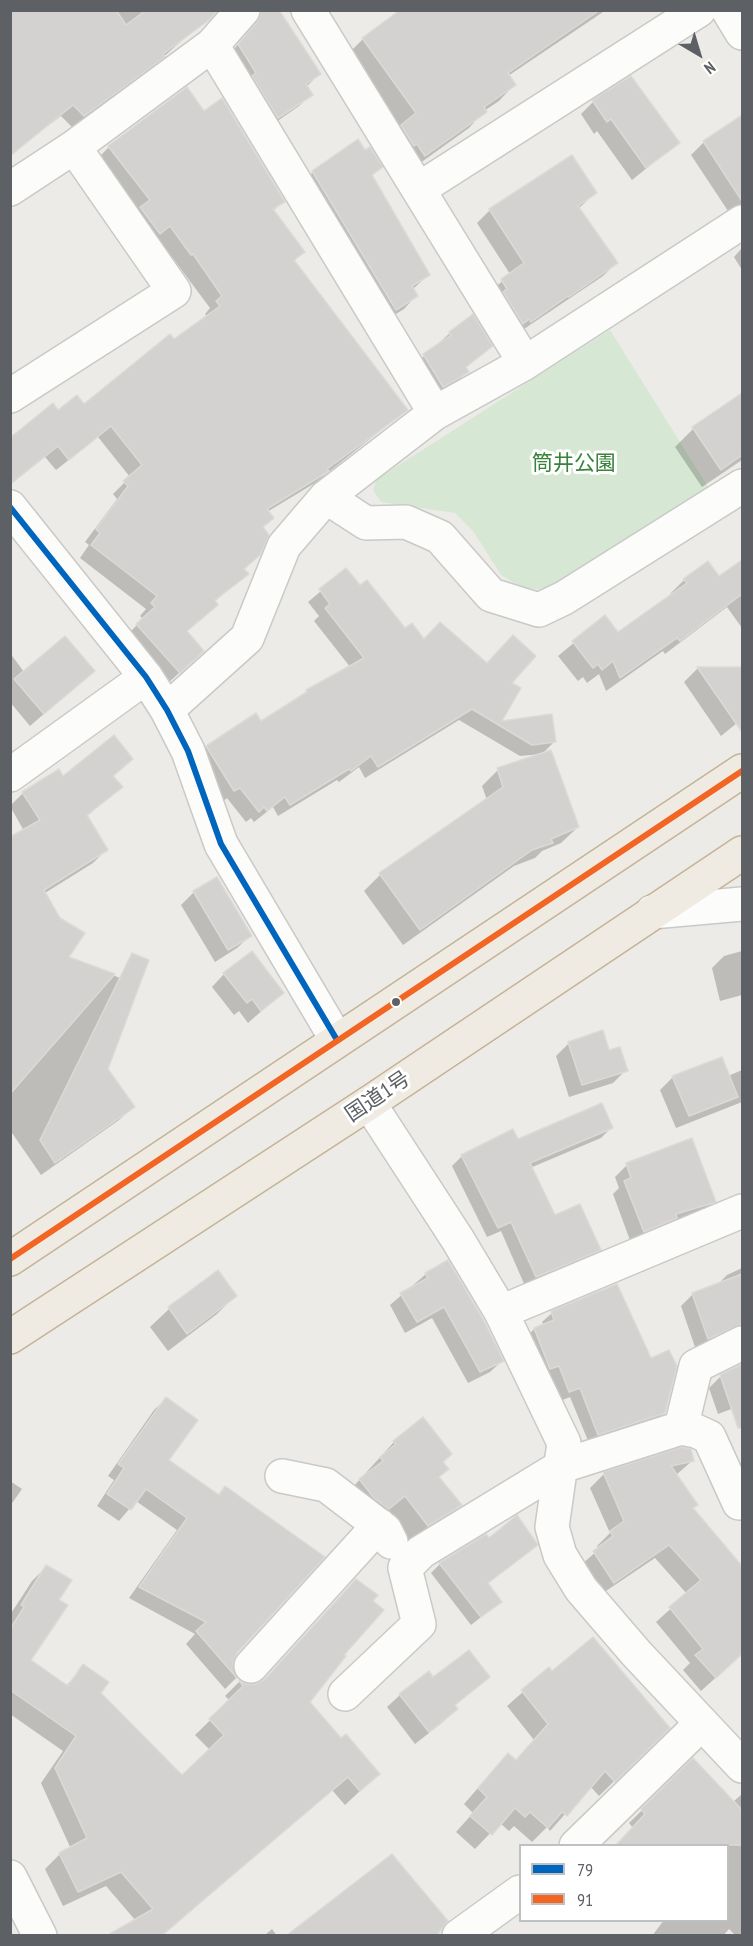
<!DOCTYPE html>
<html>
<head>
<meta charset="utf-8">
<style>
  body { margin:0 }
  #map { position:relative; width:753px; height:1946px; overflow:hidden; background:#edebe7; font-family:"PT Sans Narrow",sans-serif }
  canvas { display:block }
  .frame { position:absolute; inset:0; border:12px solid #5d6165; pointer-events:none }
  .legend { position:absolute; left:519px; top:1844px; width:210px; height:78px; box-sizing:border-box; background:#fff; border:2px solid #bec0c1; margin:0; padding:8px 10px; list-style:none; font-size:18px; color:#5d6165 }
  .legend li { display:flex; align-items:center; gap:12px; height:30px }
  .legend b { width:30px; border:2px solid #bec0c1 }
  .north { position:absolute; left:669px; top:24px; width:60px; height:60px; -webkit-text-stroke:4px #fff; paint-order:stroke; rotate:142deg; font-size:16px; font-weight:700; line-height:24px; text-align:center; color:#5d6165 }
  .north::after { content:''; display:block; margin:auto; width:21px; height:27px; background:#5d6165; clip-path:polygon(50% 0,100% 100%,50% 72%,0 100%) }
</style>
</head>
<body>
<div id="map">
<canvas width="753" height="1946"></canvas>
<div class="frame"></div>
<ul class="legend">
<li><b style="height:8px;background:#0065bd"></b>79</li>
<li><b style="height:8px;background:#f26522"></b>91</li>
</ul>
<div class="north">N</div>
</div>
<script>
const ctx = document.querySelector('canvas').getContext('2d');
ctx.lineJoin = 'round';
function fill(path, color) { ctx.fillStyle = color; ctx.fill(path, 'evenodd'); }
const shape = rows => new Path2D(rows.map(r => 'M' + r).join(''));
function strokePath(path, color, width, dash) { ctx.strokeStyle = color; ctx.lineWidth = width; ctx.lineCap = dash ? 'butt' : 'round'; ctx.setLineDash(dash || []); ctx.stroke(path); }
function label(font, color, halo, rows, align = 'center') {
  ctx.font = font + ' "PT Sans Narrow","Noto Sans JP",sans-serif'; ctx.lineWidth = 6; ctx.setLineDash([]); ctx.textBaseline = 'middle'; ctx.strokeStyle = halo; ctx.fillStyle = color; for (const [text, x, y, turn = 0] of rows) {
    ctx.save(); ctx.translate(x, y); ctx.rotate((+turn || 0) * Math.PI / 180); ctx.textAlign = isNaN(turn) ? turn : align; if (halo) ctx.strokeText(text, 0, 0); ctx.fillText(text, 0, 0); ctx.restore();
  }
}
const green = shape([
  [610,330,710,490,564,581,542,590,521,587,501,575,473,531,455,513,381,502,373,490,377,479]
]);
const shadow = shape([
  [19,10,216,10,151,68,72,127,61,116,10,154],
  [246,10,278,10,319,74,306,87,311,94,299,106,266,129,227,57,246,35,250,26],
  [403,10,606,10,508,76,514,85,499,101,484,111,469,128,409,171,347,55,363,39],
  [593,102,678,143,632,180,597,131,594,134,581,114],
  [204,113,283,201,273,211,303,252,294,261,406,410,315,483,267,512,272,518,262,528,243,570,247,574,214,602,216,605,186,632,190,663,167,684,125,637,143,619,140,616,146,609,80,558,89,545,85,542,117,499,113,494,130,477,98,437,56,470,45,457,10,485,10,437,53,405,58,412,83,406,207,317,205,314,210,308,157,237,147,245,97,159,109,147],
  [738,120,742,126,742,223,732,217,691,155,704,142],
  [365,152,381,167,371,177,428,275,412,290,416,296,404,309,383,322,300,185,313,172],
  [595,193,578,209,616,263,603,276,518,333,489,293,510,274,477,223,490,210],
  [742,248,742,270,734,257],
  [450,333,491,346,465,368,467,372,457,382,433,396,413,366],
  [742,395,742,460,702,487,675,447,693,429],
  [742,562,742,628,727,607,665,654,663,651,606,691,599,674,587,683,583,677,578,681,558,656,605,617,618,635,672,596,670,594,684,580,719,578],
  [346,570,359,587,404,630,509,683,499,723,555,741,542,754,520,756,459,720,365,778,359,767,339,782,337,780,278,816,273,807,254,822,251,818,246,822,227,798,222,802,195,759,207,747,261,723,307,691,351,668,314,621,319,616,308,602],
  [10,653,24,672,93,671,30,726,10,702],
  [698,668,742,668,742,719,721,736,684,682],
  [131,759,112,777,121,787,86,817,107,849,93,863,45,893,24,831,10,806,23,793,63,778],
  [498,770,578,827,561,843,542,851,535,858,514,866,403,945,364,891,380,875,487,800,482,786],
  [216,879,250,936,237,948,215,962,181,905,194,892],
  [742,951,742,995,720,1001,712,968,724,956],
  [66,958,139,985,107,1070,133,1107,119,1120,41,1175,10,1130,10,988],
  [224,974,282,993,248,1023,239,1011,234,1015,212,987],
  [569,1043,608,1052,626,1070,613,1083,569,1097,556,1056],
  [742,1070,742,1102,676,1128,660,1090,673,1077,728,1076],
  [611,1128,601,1138,530,1168,555,1217,599,1249,589,1260,525,1286,501,1231,487,1237,452,1166,462,1156,517,1141],
  [627,1165,714,1201,702,1213,670,1223,663,1230,631,1243,613,1194,619,1188,615,1177],
  [742,1268,742,1341,696,1350,681,1306,693,1294,717,1285,727,1275],
  [217,1272,235,1296,217,1314,168,1351,150,1327,169,1309],
  [426,1274,502,1361,490,1372,468,1383,432,1318,405,1333,390,1305],
  [552,1313,664,1413,654,1423,589,1443,570,1397,560,1401,550,1374,540,1378,525,1339,534,1329,544,1326,542,1322],
  [742,1364,742,1405,718,1414,709,1388,721,1376],
  [166,1399,167,1461,217,1496,225,1488,236,1653,231,1662,236,1678,225,1689,186,1644,195,1634,129,1598,177,1530,136,1501,119,1521,97,1506,114,1480,108,1476,154,1410],
  [422,1419,447,1469,438,1478,460,1505,442,1523,409,1543,385,1514,342,1499,394,1442],
  [692,1461,676,1475,692,1509,742,1569,742,1654,701,1691,683,1670,690,1663,656,1622,687,1594,655,1558,600,1595,580,1566,599,1549,597,1546,610,1533,590,1488,604,1474],
  [10,1481,22,1489,10,1506],
  [485,1536,488,1540,526,1554,487,1584,500,1602,471,1625,431,1573,440,1564],
  [46,1567,57,1601,29,1660,66,1686,84,1666,99,1694,182,1777,210,1750,195,1735,230,1701,225,1696,239,1682,246,1686,257,1685,263,1682,356,1581,342,1655,308,1702,341,1740,378,1774,345,1805,332,1790,162,1936,111,1936,136,1921,106,1886,63,1906,45,1869,60,1854,71,1849,41,1783,63,1751,10,1714,10,1615,32,1581],
  [549,1669,668,1728,599,1796,590,1786,550,1831,547,1827,532,1842,514,1826,509,1831,500,1823,475,1849,456,1832,473,1813,464,1804,493,1771,515,1761,534,1740,507,1706],
  [488,1677,454,1706,456,1709,443,1722,415,1744,387,1707,400,1695,433,1679],
  [693,1760,733,1802,742,1794,742,1936,736,1936,729,1929,723,1936,652,1936,664,1920,728,1920,728,1846,616,1846,633,1828,629,1823],
  [392,1856,437,1936,289,1936],
  [272,1929,277,1936,264,1936]
]);
const building = shape([
  [10,10,116,10,126,25,146,10,218,10,209,20,163,54,165,57,84,116,73,105,10,156,10,10],
  [262,10,279,10,321,74,306,84,313,95,278,118,252,76,256,73,238,44,257,22,262,10],
  [400,10,600,10,508,73,516,85,484,107,487,112,425,156,417,144,414,146,401,125,416,113,362,38,400,10],
  [631,76,680,143,646,168,611,119,607,122,592,100,631,76],
  [187,87,204,111,222,98,285,202,273,209,305,252,294,260,408,410,327,469,329,471,267,509,274,518,263,527,269,535,260,555,244,569,249,574,215,600,218,605,187,631,204,651,180,673,136,624,155,607,151,603,157,596,91,545,100,533,96,529,128,486,123,481,142,465,111,426,69,460,58,446,10,484,10,438,53,403,58,410,77,395,84,404,170,334,174,339,220,306,216,301,222,296,193,254,191,255,170,226,160,234,140,207,150,200,108,146,187,87],
  [742,115,742,201,703,141,742,115],
  [358,139,365,150,370,147,383,167,372,175,430,275,412,286,418,296,396,310,312,171,358,139],
  [572,155,597,193,578,206,618,263,569,297,568,296,531,322,529,319,523,324,503,292,507,289,501,279,524,263,489,209,572,155],
  [473,314,493,346,466,367,469,372,443,387,423,354,451,335,449,332,473,314],
  [742,393,742,455,721,470,692,427,742,393],
  [742,560,742,594,680,641,677,638,620,678,613,661,602,670,598,664,593,668,572,641,605,615,618,632,687,583,683,579,708,561,719,576,742,560],
  [346,568,360,585,367,580,405,628,412,623,424,639,440,622,487,663,513,635,536,656,512,683,521,688,502,721,552,714,556,742,532,745,472,709,378,767,371,756,351,771,349,769,290,805,285,797,267,811,264,807,259,812,240,788,234,791,206,746,256,713,261,721,307,692,306,690,364,658,325,608,330,604,319,589,346,568],
  [65,636,95,671,44,714,14,679,65,636],
  [697,667,742,667,742,732,697,667],
  [114,735,133,759,113,776,123,787,87,815,108,850,44,890,60,918,85,933,69,957,115,974,10,1094,10,837,40,820,22,792,59,769,63,776,114,735],
  [551,750,579,827,551,839,553,843,532,850,420,930,379,873,503,787,497,768,551,750],
  [217,877,252,936,228,950,193,891,217,877],
  [252,951,284,993,261,1011,252,999,247,1003,223,973,252,951],
  [132,953,149,960,108,1069,135,1107,55,1163,40,1140,132,953],
  [603,1030,609,1050,620,1047,628,1071,582,1085,568,1042,603,1030],
  [722,1057,738,1097,689,1116,672,1076,722,1057],
  [602,1103,613,1128,530,1163,555,1215,580,1204,601,1250,536,1277,511,1222,498,1228,461,1155,513,1129,518,1139,602,1103],
  [692,1138,716,1202,676,1214,677,1218,644,1232,624,1181,631,1178,626,1163,692,1138],
  [448,1260,484,1321,504,1361,480,1372,444,1307,417,1322,400,1293,428,1278,425,1273,448,1260],
  [218,1270,237,1296,187,1334,168,1307,218,1270],
  [742,1274,742,1324,708,1339,692,1293,742,1274],
  [617,1284,651,1358,669,1350,677,1366,665,1413,598,1435,580,1388,569,1392,559,1366,550,1369,534,1328,554,1320,551,1311,617,1284],
  [742,1364,742,1428,738,1428,720,1375,742,1364],
  [166,1397,198,1420,169,1460,219,1495,225,1486,325,1557,237,1653,233,1663,237,1678,196,1631,206,1622,139,1587,187,1518,146,1489,131,1510,107,1494,124,1468,118,1464,166,1397],
  [423,1417,452,1454,443,1462,449,1469,439,1477,462,1505,428,1526,405,1496,389,1509,374,1498,359,1479,383,1461,380,1457,396,1444,393,1441,423,1417],
  [682,1447,691,1449,694,1461,671,1466,698,1505,693,1508,742,1566,742,1654,716,1678,695,1655,703,1649,669,1607,701,1580,669,1545,614,1583,593,1551,613,1536,610,1531,624,1521,603,1472,682,1447],
  [517,1515,538,1545,488,1583,502,1602,481,1617,439,1563,486,1534,489,1538,517,1515],
  [46,1565,72,1580,59,1600,68,1605,31,1660,68,1686,83,1664,109,1682,101,1693,182,1775,224,1735,209,1719,243,1686,239,1680,246,1684,256,1684,265,1679,356,1579,378,1595,373,1601,384,1610,344,1655,346,1656,310,1702,341,1738,346,1734,380,1774,360,1791,348,1777,162,1935,108,1935,153,1909,121,1872,78,1892,59,1853,87,1838,55,1768,76,1736,10,1690,10,1629,24,1607,21,1605,46,1565],
  [593,1637,670,1728,615,1782,605,1771,567,1816,562,1812,548,1828,530,1812,525,1817,515,1808,492,1835,470,1816,487,1797,478,1788,508,1753,516,1760,548,1724,521,1690,549,1667,552,1671,593,1637],
  [469,1650,490,1677,455,1705,458,1709,429,1732,399,1694,429,1671,433,1677,469,1650],
  [693,1758,742,1810,742,1845,616,1845,645,1814,641,1809,693,1758],
  [392,1854,448,1921,437,1935,287,1935,392,1854]
]);
const minor = shape([
  [243,10,212,45,435,413],
  [308,10,525,363],
  [728,10,742,33],
  [10,189,74,147,212,45],
  [419,189,699,10],
  [10,396,174,291,74,147],
  [326,497,366,523,406,522,440,537,491,595,539,610,564,598,742,486],
  [10,507,146,677,167,710,188,751,221,844,337,1040],
  [167,710,247,638,284,546,326,497,435,413,525,363,742,222],
  [10,775,146,677],
  [652,912,742,904],
  [369,1103,458,1240,501,1312,564,1443,552,1527,560,1555,581,1589,636,1653,742,1766],
  [501,1312,742,1211],
  [681,1428,696,1366,742,1343],
  [282,1476,326,1485,385,1530,391,1542],
  [251,1666,379,1525],
  [345,1694,419,1624,405,1568,421,1552,562,1466,681,1428,696,1431,709,1437,739,1503],
  [576,1846,702,1723],
  [10,1877,40,1936],
  [459,1936,520,1892]
]);
const highway = shape([
  [10,1259,742,771],
  [10,1337,369,1103,742,853]
]);
const bus1 = shape([
  [10,507,146,677,167,710,188,751,221,844,337,1040]
]);
const bus2 = shape([
  [10,1259,742,771]
]);
const markers = [
  [396,1002,5,"#5d6165"]
];
const parkNames = [
  ["筒井公園",574,464]
];
const streetNames = [
  ["国道1号",378,1097,-34]
];
fill(green, '#d6e8d3');
fill(shadow, '#0003');
fill(building, '#d3d2d0');
strokePath(building, '#dcdad6', 1.5);
strokePath(minor, '#c9c9c8', 36);
strokePath(highway, '#c4b496', 36);
strokePath(minor, '#fcfcfb', 33);
strokePath(highway, '#efebe2', 33);
strokePath(bus1, '#0065bd', 6);
strokePath(bus2, '#f26522', 6);
for (const [x, y, r, color] of markers) { const dot = new Path2D(); dot.arc(x, y, r, 0, 2 * Math.PI); ctx.fillStyle = color; ctx.fill(dot); strokePath(dot, '#fff', 2); }
label('21px', '#388239', '#fff', parkNames);
label('21px', '#5d6165', '#fff', streetNames);
</script>
</body>
</html>
